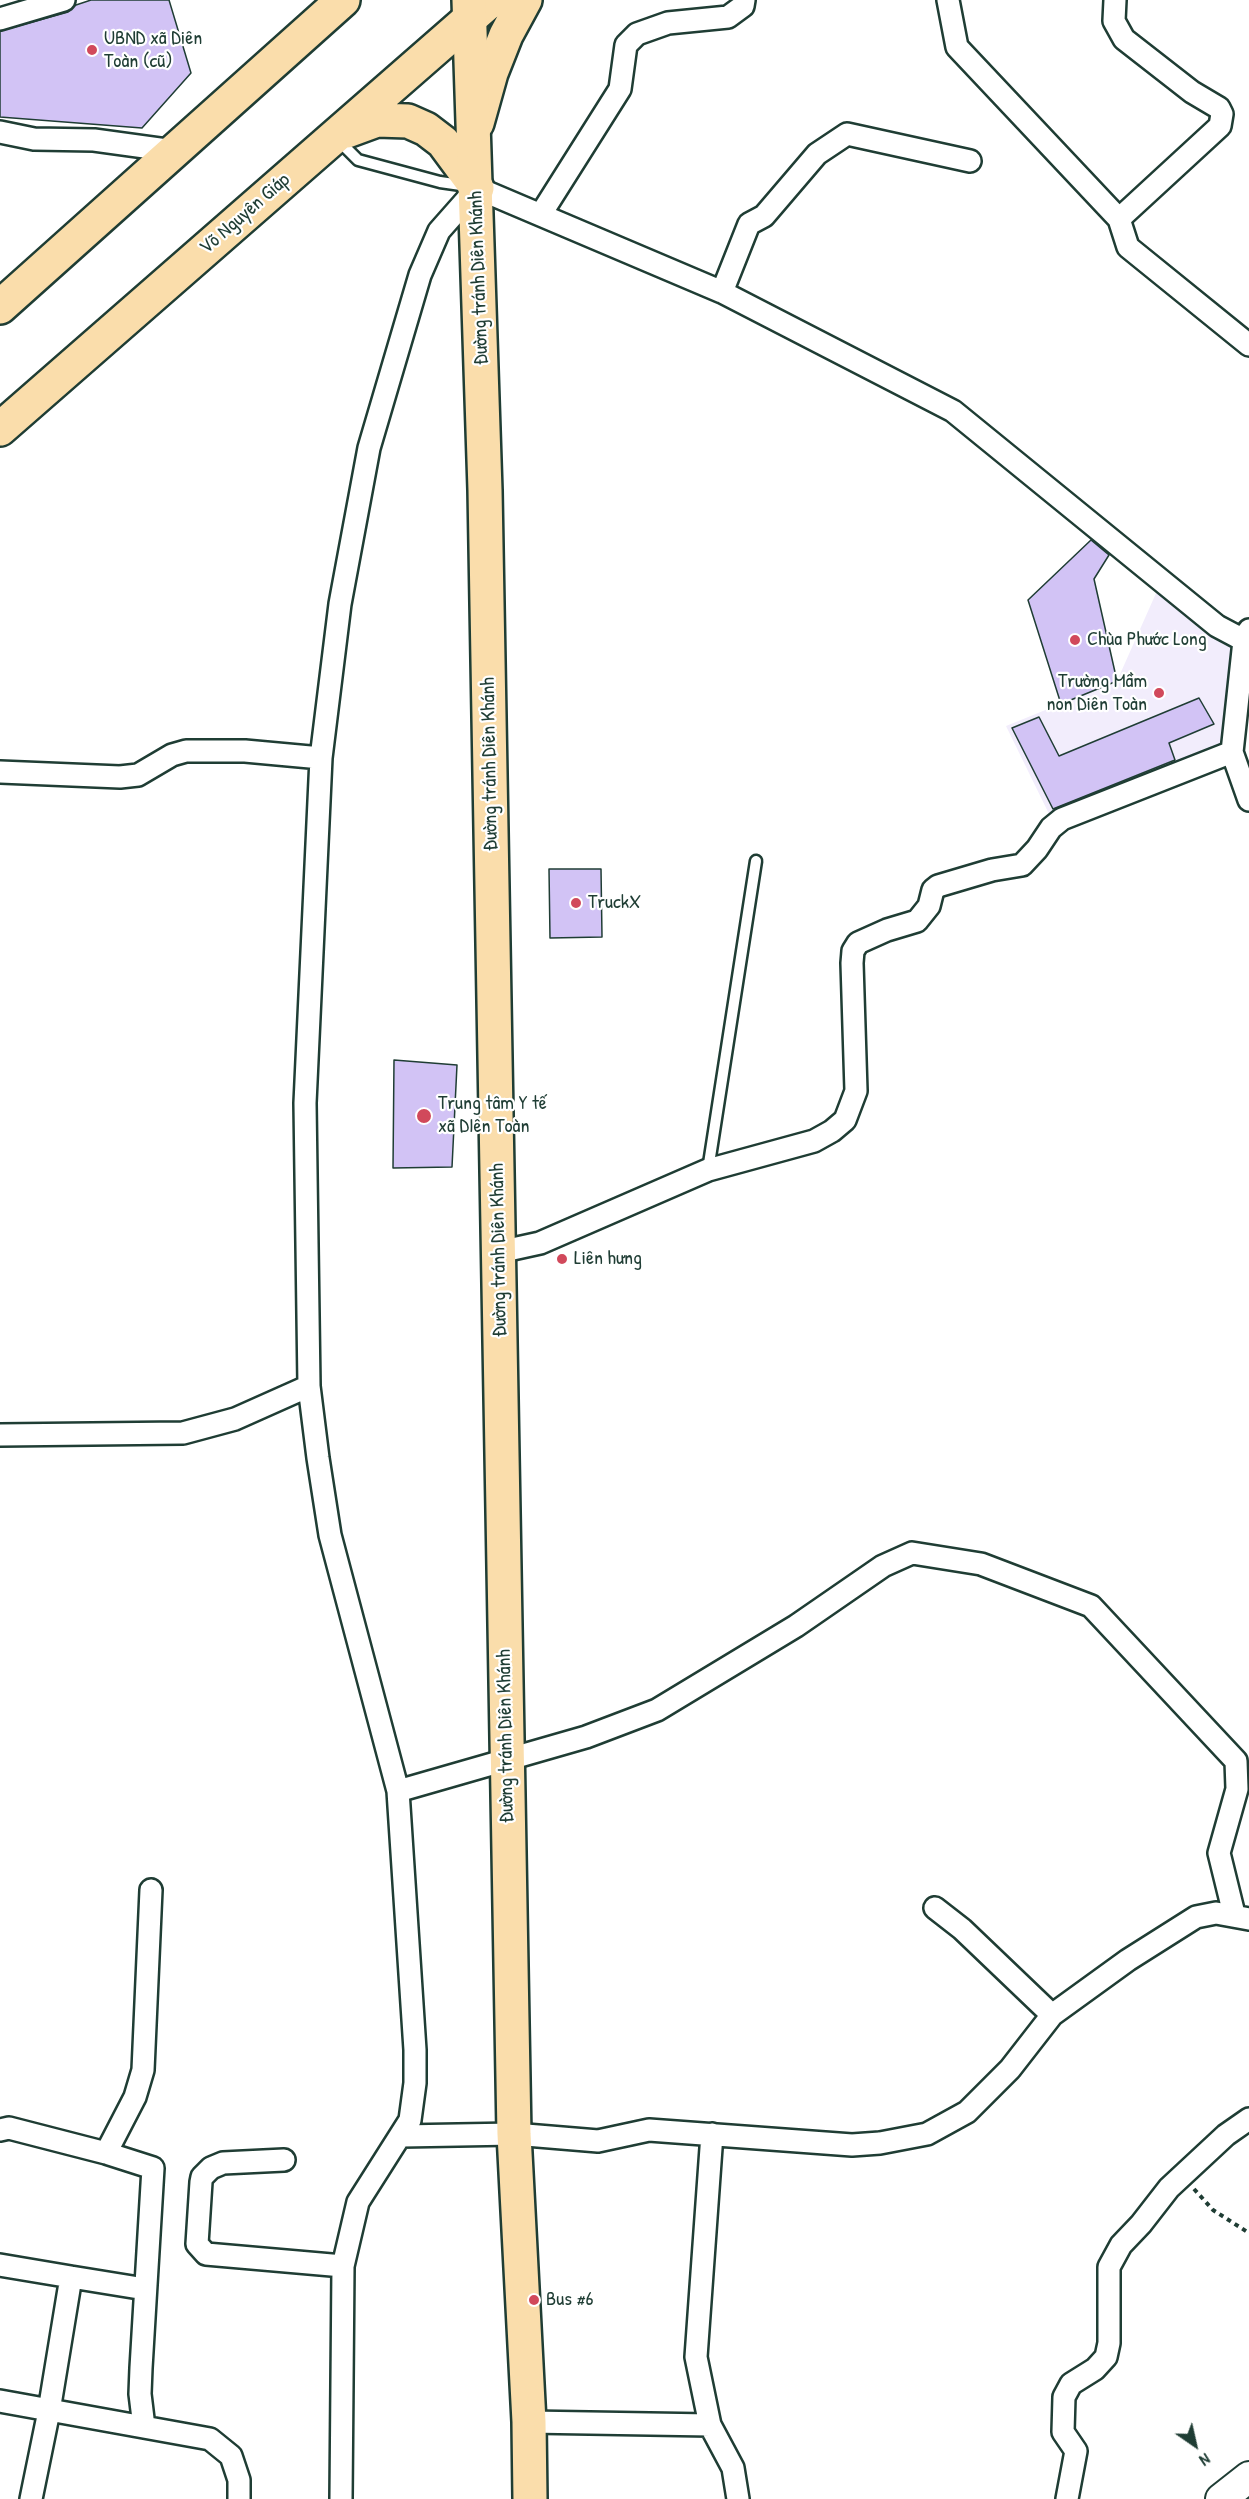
<!DOCTYPE html>
<html>
<head>
<meta charset="utf-8">
<style>
  body { margin:0 }
  #map { position:relative; width:1249px; height:2499px; overflow:hidden; background:#fff; font-family:"Patrick Hand",sans-serif }
  canvas { display:block }
  .north { position:absolute; left:1165px; top:2415px; width:60px; height:60px; -webkit-text-stroke:4px #fff; paint-order:stroke; rotate:146deg; font-size:16px; font-weight:700; line-height:24px; text-align:center; color:#1f3d34 }
  .north::after { content:''; display:block; margin:auto; width:21px; height:27px; background:#1f3d34; clip-path:polygon(50% 0,100% 100%,50% 72%,0 100%) }
</style>
</head>
<body>
<div id="map">
<canvas width="1249" height="2499"></canvas>
<div class="north">N</div>
</div>
<script>
const ctx = document.querySelector('canvas').getContext('2d');
ctx.lineJoin = 'round';
function fill(path, color) { ctx.fillStyle = color; ctx.fill(path, 'evenodd'); }
const shape = rows => new Path2D(rows.map(r => 'M' + r).join(''));
function strokePath(path, color, width, dash) { ctx.strokeStyle = color; ctx.lineWidth = width; ctx.lineCap = dash ? 'butt' : 'round'; ctx.setLineDash(dash || []); ctx.stroke(path); }
function label(font, color, halo, rows, align = 'center') {
  ctx.font = font + ' "Patrick Hand",sans-serif'; ctx.lineWidth = 4.5; ctx.setLineDash([]); ctx.textBaseline = 'middle'; ctx.strokeStyle = halo; ctx.fillStyle = color; for (const [text, x, y, turn = 0] of rows) {
    ctx.save(); ctx.translate(x, y); ctx.rotate((+turn || 0) * Math.PI / 180); ctx.textAlign = isNaN(turn) ? turn : align; if (halo) ctx.strokeText(text, 0, 0); ctx.fillText(text, 0, 0); ctx.restore();
  }
}
const built = shape([
  [1161,582,1233,645,1223,750,1051,818,1006,726,1117,681]
]);
const building = shape([
  [91,0,169,0,191,73,142,128,0,117,0,31,68,12,76,5,91,0],
  [1091,540,1109,555,1094,579,1117,681,1061,704,1028,600,1091,540],
  [1199,698,1214,724,1169,743,1175,760,1053,809,1012,728,1039,717,1059,756,1199,698],
  [549,869,601,869,602,937,550,938,549,869],
  [394,1060,457,1065,452,1167,393,1168,394,1060]
]);
const path = shape([
  [1194,2189,1213,2210,1249,2233]
]);
const service = shape([
  [337,139,358,160,440,182,468,186],
  [708,1170,756,861]
]);
const minor = shape([
  [948,0,957,47,1119,219,1128,247,1249,345],
  [1115,0,1114,21,1124,39,1192,92,1219,108,1222,114,1220,126,1119,219],
  [0,19,64,0],
  [0,132,34,139,94,140,174,151],
  [541,214,620,89,626,45,637,34,668,23,728,17,743,6,744,0],
  [722,292,749,224,764,216,817,154,847,134,970,161],
  [1249,630,1244,641,1232,752,1249,800],
  [0,772,120,777,138,775,172,755,186,751,245,751,321,758],
  [499,1252,540,1243,708,1170,814,1141,832,1131,845,1120,856,1091,852,963,853,951,858,943,887,930,917,921,929,906,933,890,938,886,992,870,1022,865,1037,849,1051,828,1062,819,1232,752],
  [0,1435,183,1433,235,1419,309,1386],
  [398,1791,586,1737,657,1710,796,1626,883,1566,912,1553,981,1564,1091,1606,1236,1761,1237,1789,1219,1853,1234,1914],
  [935,1908,962,1929,1052,2015],
  [0,2130,9,2128,106,2153,153,2168,141,2368,140,2394,144,2427],
  [712,2134,696,2357,710,2425,733,2468,738,2499],
  [402,2136,514,2134,598,2141,649,2130,852,2145,880,2143,927,2134,967,2112,1010,2069,1052,2015,1128,1960,1196,1917,1216,1913,1249,1919],
  [106,2153,135,2097,143,2070,151,1890],
  [284,2160,223,2163,211,2168,202,2177,201,2182,197,2244,206,2254,343,2266],
  [0,2265,71,2277,49,2411,31,2499],
  [71,2277,145,2289],
  [0,2401,210,2439,231,2456,239,2480,239,2499],
  [529,2422,710,2425],
  [341,2499,343,2266,358,2202,410,2120,415,2083,415,2050,398,1791,330,1535,318,1458,309,1386,305,1103,321,758,340,604,369,448,420,275,439,231,477,188,722,292,953,411,1217,626,1249,643],
  [1067,2499,1076,2451,1063,2432,1064,2397,1071,2384,1095,2369,1106,2357,1109,2343,1109,2267,1121,2245,1141,2224,1169,2188,1226,2135,1249,2119]
]);
const secondary = shape([
  [1221,2499,1249,2477]
]);
const primary = shape([
  [477,123,491,73,506,35,525,0],
  [347,131,377,120,408,121,426,129,443,142,477,188],
  [0,307,343,0],
  [0,429,491,0]
]);
const trunk = shape([
  [469,0,485,490,514,2134,529,2422,530,2499]
]);
const markers = [
  [92,50,6,"#d1495b"],
  [1075,640,6,"#d1495b"],
  [1159,693,6,"#d1495b"],
  [576,903,6,"#d1495b"],
  [424,1116,8,"#d1495b"],
  [562,1259,6,"#d1495b"],
  [534,2300,6,"#d1495b"]
];
const poiNames = [
  ["UBND xã Diên",104,39],
  ["Toàn (cũ)",104,62],
  ["Chùa Phước Long",1087,640],
  ["Trường Mầm",1147,682,"right"],
  ["non Diên Toàn",1147,705,"right"],
  ["TruckX",588,903],
  ["Trung tâm Y tế",438,1104],
  ["xã DIên Toàn",438,1127],
  ["Liên hưng",574,1259],
  ["Bus #6",546,2300]
];
const streetNames = [
  ["Võ Nguyên Giáp",245,214,-41],
  ["Đường tránh Diên Khánh",479,278,-92],
  ["Đường tránh Diên Khánh",490,764,-91],
  ["Đường tránh Diên Khánh",499,1250,-91],
  ["Đường tránh Diên Khánh",506,1736,-91]
];
fill(built, '#f2edfc');
fill(building, '#d2c3f5');
strokePath(building, '#1f3d34', 1.5);
strokePath(service, '#1f3d34', 15);
strokePath(minor, '#1f3d34', 26);
strokePath(secondary, '#1f3d34', 34);
strokePath(primary, '#1f3d34', 38);
strokePath(trunk, '#1f3d34', 38);
strokePath(path, '#1f3d34', 4, [4.5, 4.5]);
strokePath(service, '#fff', 10);
strokePath(minor, '#fff', 21);
strokePath(secondary, '#fff', 30);
strokePath(primary, '#faddab', 33);
strokePath(trunk, '#faddab', 33);
for (const [x, y, r, color] of markers) { const dot = new Path2D(); dot.arc(x, y, r, 0, 2 * Math.PI); ctx.fillStyle = color; ctx.fill(dot); strokePath(dot, '#fff', 2); }
label('20px', '#1f3d34', '#fff', poiNames, 'left');
label('20px', '#1f3d34', '#fff', streetNames);
</script>
</body>
</html>
